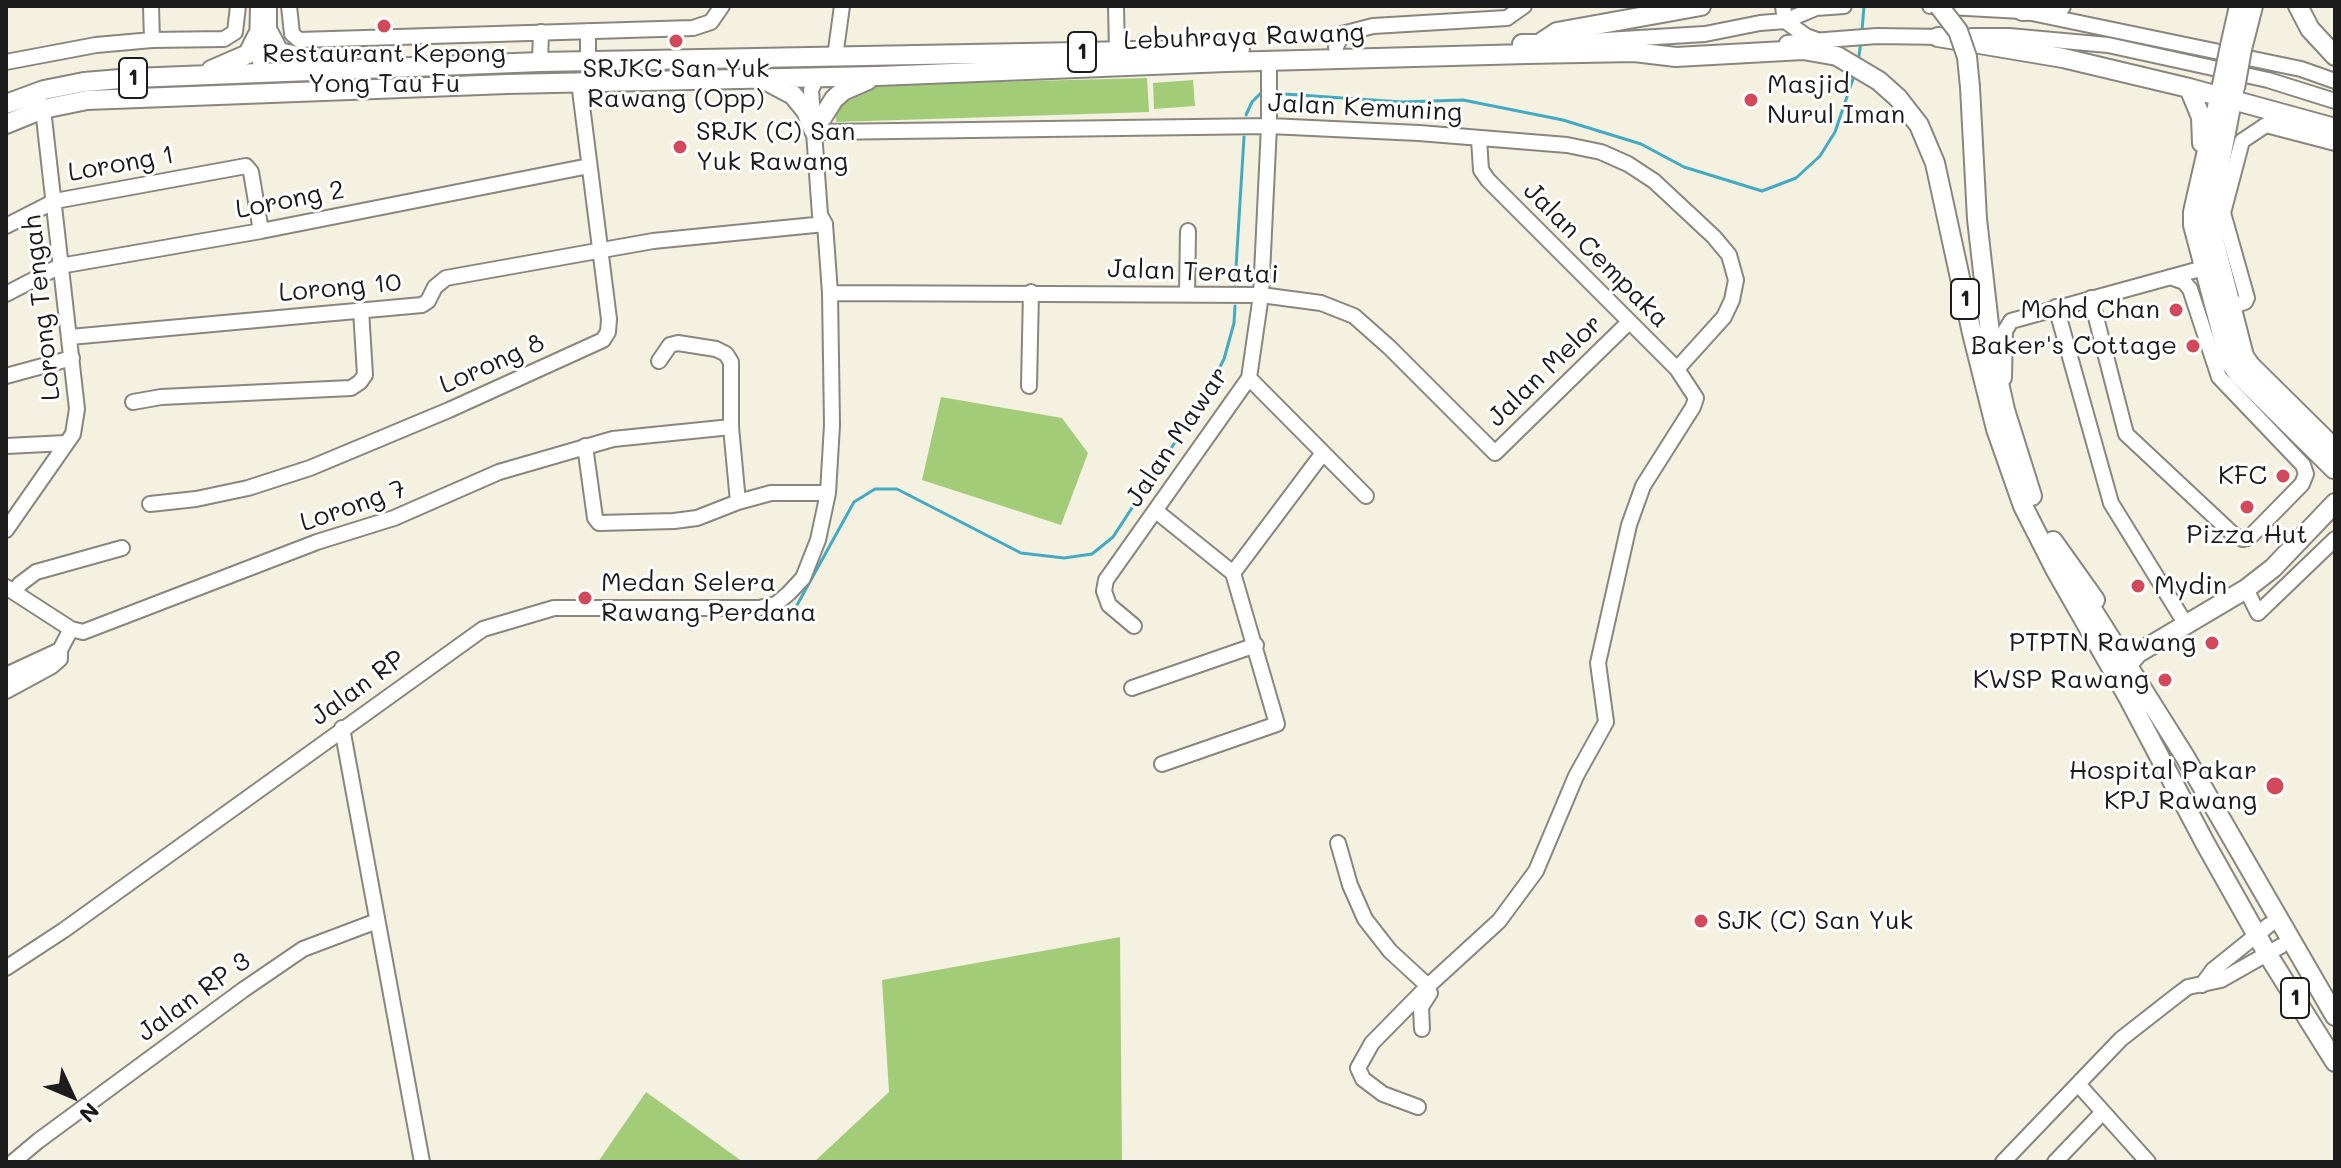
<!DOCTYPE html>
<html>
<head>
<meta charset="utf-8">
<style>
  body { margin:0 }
  #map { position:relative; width:2341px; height:1168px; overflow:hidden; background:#f4f1e0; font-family:Mali,sans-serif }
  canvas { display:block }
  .frame { position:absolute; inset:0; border:8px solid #1c1c1c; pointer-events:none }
  .north { position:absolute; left:32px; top:1056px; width:80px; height:80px; -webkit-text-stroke:6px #fff; paint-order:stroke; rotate:134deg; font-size:22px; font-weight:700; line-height:32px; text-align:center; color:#1c1c1c }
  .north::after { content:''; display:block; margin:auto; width:28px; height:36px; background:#1c1c1c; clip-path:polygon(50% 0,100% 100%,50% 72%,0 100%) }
</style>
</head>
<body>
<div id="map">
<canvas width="2341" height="1168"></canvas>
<div class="frame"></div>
<div class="north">N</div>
</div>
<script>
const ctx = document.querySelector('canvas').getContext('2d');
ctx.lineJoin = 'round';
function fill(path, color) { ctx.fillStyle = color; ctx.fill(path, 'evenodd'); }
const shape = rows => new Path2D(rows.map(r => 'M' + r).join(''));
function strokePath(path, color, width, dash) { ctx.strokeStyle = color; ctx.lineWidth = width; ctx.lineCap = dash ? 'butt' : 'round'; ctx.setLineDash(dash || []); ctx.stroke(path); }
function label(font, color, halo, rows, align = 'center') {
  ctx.font = font + ' Mali,sans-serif'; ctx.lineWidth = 6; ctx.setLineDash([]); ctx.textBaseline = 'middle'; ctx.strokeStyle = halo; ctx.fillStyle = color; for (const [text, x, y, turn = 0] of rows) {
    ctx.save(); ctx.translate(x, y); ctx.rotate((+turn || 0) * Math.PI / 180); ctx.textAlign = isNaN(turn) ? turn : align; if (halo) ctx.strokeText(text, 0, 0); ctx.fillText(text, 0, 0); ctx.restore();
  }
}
const green = shape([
  [1147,78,1149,112,836,122,835,108,856,90,878,85],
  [1193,80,1195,106,1154,109,1153,83],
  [941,397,1062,418,1088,453,1061,525,922,480],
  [1120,937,1122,1162,814,1162,889,1092,882,980],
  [646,1092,743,1162,598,1162]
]);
const stream = shape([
  [1862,31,1864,6],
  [1858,62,1861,42],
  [1284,94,1402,102,1463,100,1563,120,1641,144,1684,167,1762,191,1796,178,1820,156,1835,132,1855,73],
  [1246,115,1252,102,1262,92],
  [1235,284,1244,137],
  [797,605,854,502,875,489,897,489,1021,553,1064,558,1092,554,1113,537,1204,398,1224,359,1234,323,1235,306]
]);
const minor = shape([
  [151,6,152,40],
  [258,6,257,50,263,73],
  [289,6,292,34,299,40,693,28,711,22,722,6],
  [1116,6,1117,52],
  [1783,6,1785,21,1806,36,1817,40],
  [1930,6,2022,11,2301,69,2335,81],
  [588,31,588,61],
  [1971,36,2009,36,2108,45,2268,80,2335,101],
  [269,42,269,6],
  [1787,43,1877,36,1946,37],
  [1540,44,1705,34,1760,23,1785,21,1816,8,1844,6],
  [1336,47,1342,34,1373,26,1507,18,1524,6],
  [835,57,842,6],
  [6,62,96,45,152,40,224,39,235,32,238,6],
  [540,62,541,32],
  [823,132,1269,126,1419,133,1567,145,1601,152,1628,164,1654,181,1714,237,1729,255,1736,280,1732,300,1724,317,1677,369],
  [6,226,55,201,246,166,251,172,261,231],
  [830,293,1261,295,1321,303,1354,316,1389,347,1495,453,1628,323],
  [6,294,60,266,261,231,589,166],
  [1187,294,1188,231],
  [2091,298,2126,434,2235,536,2243,539,2250,537,2302,484,2306,474,2303,465,2219,377,2190,289,2184,282,2170,277],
  [2056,307,2111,503,2185,623],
  [2223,309,2245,302,2247,298,2223,213,2242,141,2266,125,2335,143],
  [70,337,422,305,428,301,435,287,446,278,653,241,825,224],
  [659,361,670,345,678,343,716,349,726,354,731,362,731,427,738,502],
  [6,376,72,358],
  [1249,378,1366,496],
  [2004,378,2005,331,2011,321,2211,266],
  [1029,386,1031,292],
  [133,402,161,397,351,388,360,382,365,375,361,310],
  [6,446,66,443],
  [585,446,595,518,599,523,674,521,697,518,738,502,771,493,828,493],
  [150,504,196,499,248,488,310,468,449,410,603,340,608,332,609,319,579,82],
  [1156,511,1233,573,1323,453],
  [6,530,73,434,77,409,43,109],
  [6,587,71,629,83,632,317,542,394,518,499,472,613,439,731,427],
  [2246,589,2258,613,2335,539],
  [14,592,20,584,36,572,122,548],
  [1134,626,1109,605,1104,591,1106,580,1249,378,1261,295,1269,126,1269,61],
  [6,675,60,650,71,629],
  [1132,688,1256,645],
  [6,691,52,666,60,659,60,650],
  [342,728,422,1162],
  [1162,764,1277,724,1233,573],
  [1338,843,1350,885,1365,919,1390,951,1428,986],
  [6,968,64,930,483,629,554,608,759,608,776,604,789,593,803,578,818,540,828,493,832,425,830,293,825,224,820,215,811,90,817,77],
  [2202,985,2213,970,2269,925],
  [1422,1029,1421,1007,1430,993],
  [2078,1084,2148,1162],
  [1418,1107,1383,1094,1363,1079,1358,1068,1372,1043,1428,986,1499,921,1536,871,1576,776,1606,722,1598,663,1629,525,1643,486,1693,407,1696,398,1677,369,1488,180,1481,170,1479,139],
  [13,1162,38,1141,243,990,303,949,377,921],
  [2003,1162,2121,1039,2176,996,2188,987,2221,980,2281,946],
  [2055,1162,2103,1112]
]);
const major = shape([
  [2298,6,2310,29,2335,56],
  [2022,11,2049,10,2061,6],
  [269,33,279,52,325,62],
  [1938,37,2063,58,2189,88,2335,128],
  [1522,44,1539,44,1557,32,1701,6],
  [2230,46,2239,6],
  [2242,49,2253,6],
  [211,70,248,54,257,36],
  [763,79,793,95,806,111,814,131],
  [2222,85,2193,212,2193,225,2229,361,2238,374,2334,469],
  [1970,87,1977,219,1992,351,2005,410,2032,496],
  [2189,88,2201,117,2202,143],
  [2234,91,2209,220,2244,356,2250,365,2335,449],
  [6,104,44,90,84,82,133,78,540,62,1240,49],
  [822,118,834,99,843,91,868,80],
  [6,124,43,109,87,100,507,84,878,76,1226,62,1527,54,1634,52,1676,57,1803,50,1837,56,1879,81,1898,98,1919,125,1935,163,1972,333,1996,429,2023,506,2055,569,2128,697,2205,843,2268,955,2335,1062],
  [2053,541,2095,600],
  [2082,593,2184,755,2335,1016],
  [2123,670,2138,653,2246,589,2273,568,2335,503]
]);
const majorBridge = shape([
  [1939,6,1958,31,1967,57,1970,87],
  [2222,85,2230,46],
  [2235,88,2242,49]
]);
const markers = [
  [384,26,8,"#d1495b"],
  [676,41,8,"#d1495b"],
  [1751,100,8,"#d1495b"],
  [680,147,8,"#d1495b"],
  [2176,310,8,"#d1495b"],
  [2193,346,8,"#d1495b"],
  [2283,476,8,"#d1495b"],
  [2247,507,8,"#d1495b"],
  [2138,586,8,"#d1495b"],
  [585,598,8,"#d1495b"],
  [2212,643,8,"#d1495b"],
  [2165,680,8,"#d1495b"],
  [2275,786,10,"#d1495b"],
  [1701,921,8,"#d1495b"]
];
const shields = [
  [1082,52,28],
  [133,78,28],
  [1965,299,28],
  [2295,998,28]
];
const shieldNames = [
  ["1",1082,52],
  ["1",133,78],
  ["1",1965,299],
  ["1",2295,998]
];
const streetNames = [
  ["Lebuhraya Rawang",1244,37,-2],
  ["Jalan Kemuning",1365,108,3],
  ["Lorong 1",121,164,-10],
  ["Lorong 2",290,200,-11],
  ["Jalan Cempaka",1596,255,45],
  ["Jalan Teratai",1193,272,2],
  ["Lorong 10",340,288,-5],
  ["Lorong Tengah",42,308,-96],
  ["Lorong 8",492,364,-24],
  ["Jalan Melor",1545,371,-44],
  ["Jalan Mawar",1177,437,-56],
  ["Lorong 7",353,506,-19],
  ["Jalan RP",358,688,-36],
  ["Jalan RP 3",194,997,-36]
];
const poiNames = [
  ["Restaurant Kepong",384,54,"center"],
  ["Yong Tau Fu",384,84,"center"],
  ["SRJKC San Yuk",676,69,"center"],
  ["Rawang (Opp)",676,99,"center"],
  ["Masjid",1767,85,"left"],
  ["Nurul Iman",1767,115,"left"],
  ["SRJK (C) San",696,132,"left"],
  ["Yuk Rawang",696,162,"left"],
  ["Mohd Chan",2160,310],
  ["Baker's Cottage",2177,346],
  ["KFC",2267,476],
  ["Pizza Hut",2247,535,"center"],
  ["Medan Selera",601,583,"left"],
  ["Rawang Perdana",601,613,"left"],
  ["Mydin",2154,586,"left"],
  ["PTPTN Rawang",2196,643],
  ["KWSP Rawang",2149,680],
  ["Hospital Pakar",2257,771],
  ["KPJ Rawang",2257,801],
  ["SJK (C) San Yuk",1717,921,"left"]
];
fill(green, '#a3cc78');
strokePath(stream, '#43aac3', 3);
strokePath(minor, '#88867e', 18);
strokePath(major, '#88867e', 22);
strokePath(minor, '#fff', 14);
strokePath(major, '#fff', 18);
strokePath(majorBridge, '#88867e', 22, []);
strokePath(majorBridge, '#fff', 18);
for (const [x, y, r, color] of markers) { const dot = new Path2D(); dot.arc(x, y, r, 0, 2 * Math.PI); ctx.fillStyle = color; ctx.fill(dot); strokePath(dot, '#fff', 3); }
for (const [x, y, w] of shields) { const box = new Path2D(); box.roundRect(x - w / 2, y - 20, w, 40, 6); ctx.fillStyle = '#fff'; ctx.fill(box); strokePath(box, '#1c1c1c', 2); }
label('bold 24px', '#1c1c1c', null, shieldNames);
label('26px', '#1c1c1c', '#fff', streetNames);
label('26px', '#1c1c1c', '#fff', poiNames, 'right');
</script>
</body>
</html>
